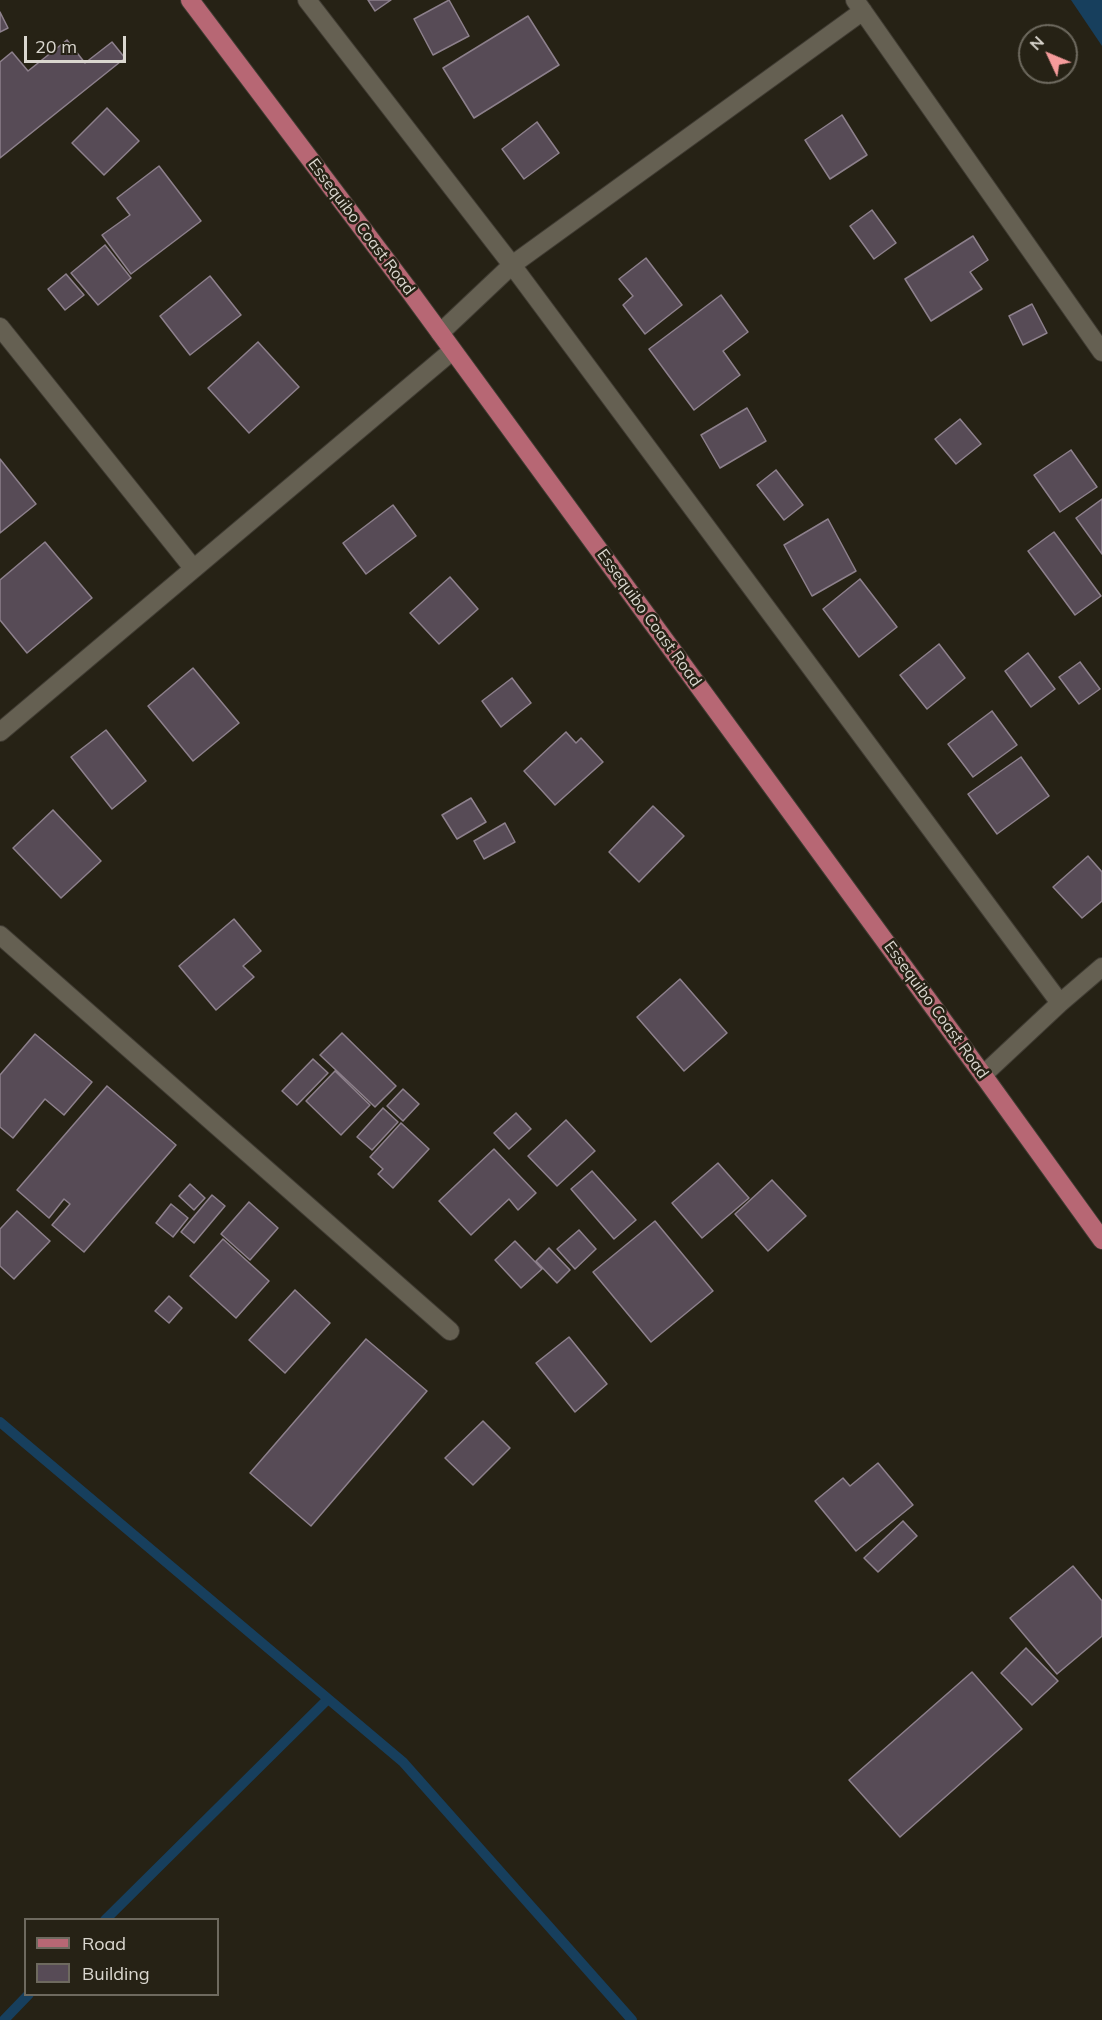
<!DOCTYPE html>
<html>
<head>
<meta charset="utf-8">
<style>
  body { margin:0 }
  #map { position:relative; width:1102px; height:2020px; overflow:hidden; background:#262215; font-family:Mulish,sans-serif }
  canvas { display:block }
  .legend { position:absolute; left:24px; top:1918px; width:195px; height:78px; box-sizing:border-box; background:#262215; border:2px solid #6e6a5f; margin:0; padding:8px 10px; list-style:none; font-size:18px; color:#dad7cf }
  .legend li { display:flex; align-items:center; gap:12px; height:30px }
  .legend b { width:30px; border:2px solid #6e6a5f }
  .north { position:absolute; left:1018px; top:24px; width:60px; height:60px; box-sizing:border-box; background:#262215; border:2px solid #6e6a5f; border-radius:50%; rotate:314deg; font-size:16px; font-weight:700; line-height:24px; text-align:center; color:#dad7cf }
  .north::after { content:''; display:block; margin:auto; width:21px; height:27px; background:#f59b9b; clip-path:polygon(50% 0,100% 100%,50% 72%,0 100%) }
  .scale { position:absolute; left:24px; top:36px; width:102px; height:27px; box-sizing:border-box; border:3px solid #dad7cf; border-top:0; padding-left:8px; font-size:18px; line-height:21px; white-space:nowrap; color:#dad7cf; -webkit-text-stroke:4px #262215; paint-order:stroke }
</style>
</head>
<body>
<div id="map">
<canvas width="1102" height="2020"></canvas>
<ul class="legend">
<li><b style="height:8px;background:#b76774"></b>Road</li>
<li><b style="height:16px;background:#574b56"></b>Building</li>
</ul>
<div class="north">N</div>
<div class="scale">20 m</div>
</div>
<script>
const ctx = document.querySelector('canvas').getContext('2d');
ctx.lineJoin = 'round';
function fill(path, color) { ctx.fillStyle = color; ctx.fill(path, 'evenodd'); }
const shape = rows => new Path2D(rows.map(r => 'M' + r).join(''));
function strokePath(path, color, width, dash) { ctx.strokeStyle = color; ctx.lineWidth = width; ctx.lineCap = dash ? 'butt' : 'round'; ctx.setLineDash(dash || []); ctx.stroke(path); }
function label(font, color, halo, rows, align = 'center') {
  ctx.font = font + ' Mulish,sans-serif'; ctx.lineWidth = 5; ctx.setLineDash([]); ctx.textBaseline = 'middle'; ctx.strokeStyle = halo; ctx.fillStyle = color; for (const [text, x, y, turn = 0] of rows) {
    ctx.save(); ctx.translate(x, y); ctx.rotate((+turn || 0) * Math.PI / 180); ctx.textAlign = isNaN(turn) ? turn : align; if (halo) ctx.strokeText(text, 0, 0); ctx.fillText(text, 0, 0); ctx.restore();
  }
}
const water = shape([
  [1071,0,1102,0,1102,46]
]);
const stream = shape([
  [0,1422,403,1762,632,2020],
  [105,1920,328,1699],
  [4,2020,29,1994]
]);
const building = shape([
  [368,0,391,0,375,11,368,0],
  [449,0,469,36,433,55,414,19,449,0],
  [0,12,8,28,0,32,0,12],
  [528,16,559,65,474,118,443,68,528,16],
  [67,40,85,63,112,42,125,58,0,158,0,62,12,52,28,71,67,40],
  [107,108,139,141,104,175,72,143,107,108],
  [842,115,867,155,830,179,805,140,842,115],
  [537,122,559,153,524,179,502,149,537,122],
  [159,166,201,221,131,274,102,235,130,215,117,198,159,166],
  [872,210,896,243,874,259,850,226,872,210],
  [973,236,988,260,970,272,982,289,931,321,905,279,973,236],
  [105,245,131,278,98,305,71,273,105,245],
  [646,258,682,305,645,334,623,305,633,296,619,279,646,258],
  [66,274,84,295,65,310,48,289,66,274],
  [210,276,241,315,190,355,160,316,210,276],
  [721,295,748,332,723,351,740,375,694,410,649,349,721,295],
  [1032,304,1047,333,1023,345,1009,316,1032,304],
  [258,342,299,387,249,433,208,388,258,342],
  [747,408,766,441,720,468,701,435,747,408],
  [960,419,981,444,956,464,935,439,960,419],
  [1071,450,1097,487,1060,512,1034,475,1071,450],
  [0,459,36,504,0,533,0,459],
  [776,470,803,505,784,520,757,485,776,470],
  [1102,499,1102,554,1076,518,1102,499],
  [393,505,416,536,366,574,343,543,393,505],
  [828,519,856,571,812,596,784,545,828,519],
  [1054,532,1101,596,1075,615,1028,551,1054,532],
  [45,542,92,598,27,653,0,620,0,580,45,542],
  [450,577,478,609,439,644,410,613,450,577],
  [860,579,897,627,859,657,823,609,860,579],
  [939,644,965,678,927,709,900,675,939,644],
  [1028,653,1055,689,1031,707,1005,671,1028,653],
  [1080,662,1100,689,1079,704,1059,677,1080,662],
  [193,668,239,723,193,761,148,706,193,668],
  [512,678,531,703,501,727,482,701,512,678],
  [992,711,1017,745,973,777,948,744,992,711],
  [106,730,146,781,112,809,71,757,106,730],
  [566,732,576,743,581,738,603,762,555,805,524,771,566,732],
  [1021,757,1049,796,997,834,968,794,1021,757],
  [471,798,486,822,457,839,442,815,471,798],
  [653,806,684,836,639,882,609,852,653,806],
  [53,810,101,861,61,898,13,848,53,810],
  [505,823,515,842,484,859,474,841,505,823],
  [1088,856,1102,872,1102,901,1082,918,1053,887,1088,856],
  [234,919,261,951,243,966,254,977,216,1010,179,966,234,919],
  [680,979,727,1033,684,1071,637,1017,680,979],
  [342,1033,396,1086,375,1107,320,1055,342,1033],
  [35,1034,92,1082,64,1115,45,1099,13,1138,0,1127,0,1075,35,1034],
  [313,1059,328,1073,297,1105,282,1091,313,1059],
  [335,1071,370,1105,341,1135,306,1101,335,1071],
  [107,1086,176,1145,84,1252,52,1225,70,1204,64,1199,49,1218,17,1190,107,1086],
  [403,1089,419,1104,403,1121,387,1106,403,1089],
  [383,1108,398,1122,372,1150,357,1137,383,1108],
  [516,1113,531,1129,509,1149,494,1133,516,1113],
  [566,1120,595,1151,557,1186,528,1156,566,1120],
  [401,1123,429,1149,393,1188,378,1174,383,1169,370,1157,401,1123],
  [494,1149,536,1193,518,1210,509,1199,471,1235,439,1201,494,1149],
  [718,1163,749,1198,702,1238,672,1203,718,1163],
  [592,1171,636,1220,614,1239,571,1189,592,1171],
  [772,1180,806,1216,768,1251,735,1214,772,1180],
  [190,1184,205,1198,194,1210,179,1196,190,1184],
  [212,1195,225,1206,194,1243,181,1232,212,1195],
  [249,1202,278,1228,250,1260,221,1234,249,1202],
  [171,1204,188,1218,173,1237,156,1223,171,1204],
  [17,1211,50,1241,14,1279,0,1266,0,1229,17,1211],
  [655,1221,713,1291,651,1342,593,1272,655,1221],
  [579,1230,596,1249,575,1269,557,1249,579,1230],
  [223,1239,269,1281,236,1318,190,1276,223,1239],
  [515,1241,542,1269,521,1288,495,1260,515,1241],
  [549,1248,570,1270,557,1283,536,1261,549,1248],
  [295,1290,330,1323,285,1373,249,1340,295,1290],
  [169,1296,182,1308,169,1323,155,1311,169,1296],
  [569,1337,607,1384,575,1412,536,1363,569,1337],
  [366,1339,427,1391,311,1526,250,1473,366,1339],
  [483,1421,510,1448,473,1485,445,1458,483,1421],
  [878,1463,913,1505,856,1551,815,1501,843,1478,850,1486,878,1463],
  [903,1521,917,1536,878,1572,864,1558,903,1521],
  [1073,1566,1102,1601,1102,1636,1057,1674,1010,1618,1073,1566],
  [1026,1648,1058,1681,1032,1705,1001,1673,1026,1648],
  [972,1672,1022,1729,900,1837,849,1780,972,1672]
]);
const minor = shape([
  [307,0,512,265,1060,1003],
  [855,0,1102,352],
  [0,327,193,568],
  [440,333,512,265,863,11],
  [0,732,452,351],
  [0,935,450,1331],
  [983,1075,1060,1003,1102,967]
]);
const major = shape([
  [190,0,411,293,983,1075,1102,1240]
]);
const streetNames = [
  ["Essequibo Coast Road",361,227,53],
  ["Essequibo Coast Road",649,618,54],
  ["Essequibo Coast Road",936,1010,54]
];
fill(water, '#173f5d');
strokePath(stream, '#173f5d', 10);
fill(building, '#574b56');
strokePath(building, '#8d808c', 1.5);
strokePath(minor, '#403c33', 20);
strokePath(major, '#403c33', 20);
strokePath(minor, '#656052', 18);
strokePath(major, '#b76774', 18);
label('16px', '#dad7cf', '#262215', streetNames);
</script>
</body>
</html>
